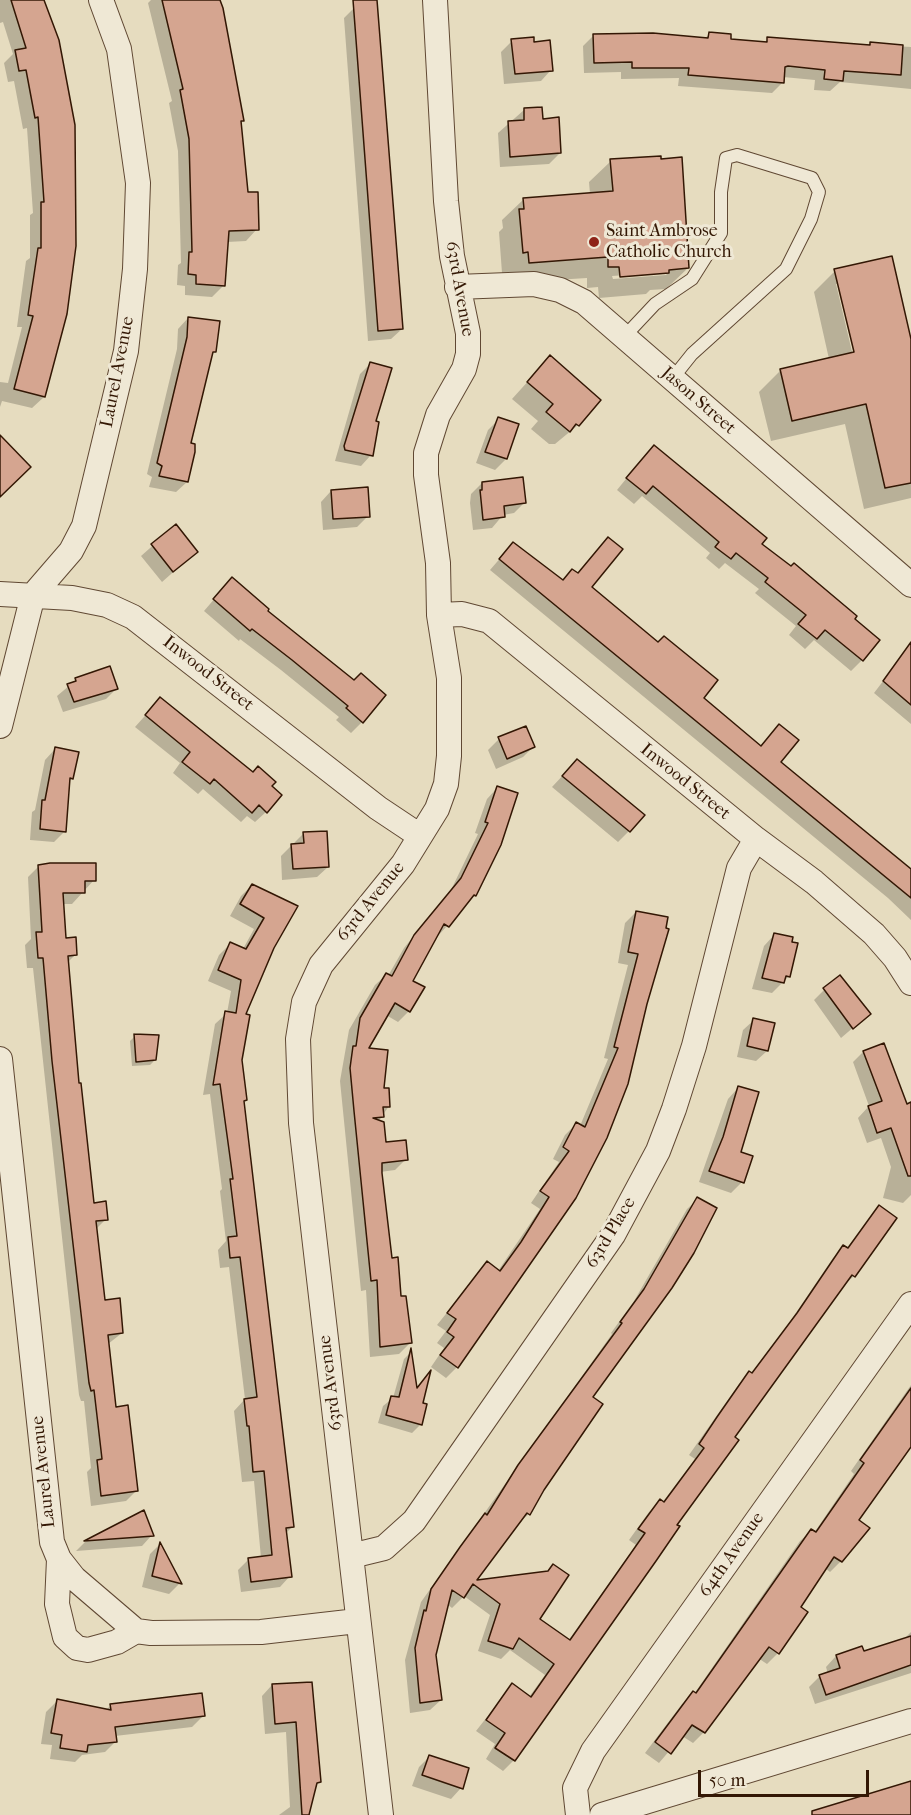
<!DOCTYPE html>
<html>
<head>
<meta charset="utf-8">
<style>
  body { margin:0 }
  #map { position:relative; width:911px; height:1815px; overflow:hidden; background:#e6dcbf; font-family:"IM FELL French Canon",serif }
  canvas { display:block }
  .scale { position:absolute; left:698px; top:1770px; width:171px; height:27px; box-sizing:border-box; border:3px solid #331704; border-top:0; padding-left:8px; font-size:18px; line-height:21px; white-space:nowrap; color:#331704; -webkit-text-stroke:4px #efe8d5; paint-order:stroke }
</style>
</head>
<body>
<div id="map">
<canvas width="911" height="1815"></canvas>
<div class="scale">50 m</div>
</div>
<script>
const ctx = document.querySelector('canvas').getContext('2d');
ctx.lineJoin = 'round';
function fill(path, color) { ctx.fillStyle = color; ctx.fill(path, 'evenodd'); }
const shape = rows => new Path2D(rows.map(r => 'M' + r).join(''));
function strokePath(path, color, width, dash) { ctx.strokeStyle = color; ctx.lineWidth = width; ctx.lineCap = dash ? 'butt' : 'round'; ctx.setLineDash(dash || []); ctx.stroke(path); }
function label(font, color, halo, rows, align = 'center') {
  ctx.font = font + ' "IM FELL French Canon",serif'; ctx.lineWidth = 6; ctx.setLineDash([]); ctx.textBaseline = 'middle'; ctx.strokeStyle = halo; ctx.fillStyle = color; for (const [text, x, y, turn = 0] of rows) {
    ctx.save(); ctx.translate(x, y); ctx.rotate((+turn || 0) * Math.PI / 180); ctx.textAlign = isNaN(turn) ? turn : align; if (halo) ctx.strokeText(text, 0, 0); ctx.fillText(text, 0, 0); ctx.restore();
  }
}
const shadow = shape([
  [0,0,43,0,58,40,44,397,32,408,2,401,0,407,0,382,8,383,22,327,17,327,26,261,30,258,30,215,33,213,27,128,23,129,14,81,8,82,4,63,13,54,3,22,0,23],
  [151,0,218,0,234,67,242,120,240,122,246,194,257,229,246,241,227,242,223,286,212,297,185,295,185,286,177,285,178,265,181,263,178,151,169,103,172,101,148,3],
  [354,8,402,329,391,339,368,341,344,18],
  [710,34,729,41,764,43,768,39,911,47,911,89,840,82,830,91,814,90,815,80,783,77,783,82,772,93,678,86,679,78,621,79,621,72,584,73,583,46,594,35,704,39],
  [512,41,533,44,551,70,541,81,504,84,501,52],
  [524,110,541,120,560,153,549,164,500,167,498,133],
  [611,161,688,268,666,289,650,290,646,294,599,298,598,287,587,288,587,278,508,283,502,273,499,232,503,228,502,220,524,199,590,194,589,182],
  [669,272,666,275,613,279,612,276],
  [835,271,911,346,911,498,864,509,845,424,771,441,759,392,781,370,829,359,814,292],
  [836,284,839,284,857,359,854,360],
  [188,318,214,351,211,355,189,445,187,482,176,492,149,487,152,477,147,474,177,349,178,329],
  [550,357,578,425,555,444,549,444,531,429,538,421,512,399],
  [371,363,374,422,371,455,361,466,335,461,360,374],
  [499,419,517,425,506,459,495,470,476,463,488,430],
  [643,458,760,544,878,641,862,660,851,671,814,640,805,649,789,635,796,626,755,593,759,589,725,563,719,569,706,558,710,553,642,496,634,504,617,490],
  [482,483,525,502,514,513,503,515,492,528,473,530,470,503,471,494],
  [331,491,368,516,357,527,323,530,321,502],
  [175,526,196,552,162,582,141,556],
  [598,549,590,587,658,644,702,698,760,747,779,726,779,762,911,871,911,920,888,898,490,570,503,555,562,581,572,571,577,574],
  [222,590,354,681,362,722,351,733,336,720,339,717,281,670,240,639,239,641,204,611],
  [903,655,911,662,911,724,874,693],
  [76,680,116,689,106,699,63,712,57,696],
  [160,699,270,786,266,812,255,822,247,816,241,822,203,789,198,794,173,773,180,763,135,727],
  [499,739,534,746,523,757,496,769,488,750],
  [55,749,72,778,68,782,65,831,54,842,30,840,32,812,35,810,45,760],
  [566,772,629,831,618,842,552,787],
  [497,788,475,895,437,937,411,981,409,1011,398,1022,386,1015,367,1049,389,1106,378,1122,385,1144,406,1159,395,1170,380,1172,390,1259,410,1343,399,1354,370,1357,366,1290,361,1291,340,1081,349,1030,375,985,386,975,388,976,404,948,451,890,478,834,475,833,487,799],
  [304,833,328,867,317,877,282,880,281,856],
  [39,866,94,880,72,904,62,904,64,939,75,955,67,963,77,1084,92,1204,106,1219,95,1230,103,1302,122,1333,108,1344,114,1408,137,1490,126,1501,91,1506,87,1472,91,1468,84,1401,81,1401,79,1395,33,968,27,968,25,945,31,939,28,877],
  [252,885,296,907,273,948,244,1016,241,1060,245,1100,243,1102,292,1527,286,1533,290,1576,280,1587,241,1592,238,1570,249,1559,261,1558,254,1481,242,1482,234,1411,245,1399,229,1267,220,1268,218,1250,226,1241,220,1191,222,1189,210,1094,203,1095,215,1024,227,1013,231,991,208,981,219,955,230,944,243,949,254,929,230,916,241,896],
  [636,912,646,1004,627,1084,457,1367,446,1378,431,1367,444,1348,437,1343,446,1331,437,1325,487,1263,498,1271,540,1209,531,1203,559,1162,553,1159,565,1135,576,1124,580,1126,608,1059,604,1058,628,965,618,963,625,923],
  [774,935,789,976,772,993,752,989,764,946],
  [824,990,869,1014,841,1038,814,1000],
  [754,1020,767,1051,756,1061,737,1057,743,1030],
  [135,1036,155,1060,150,1065,132,1066,130,1041],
  [863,1052,911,1123,911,1195,903,1203,883,1198,891,1167,881,1138,867,1143,858,1118,869,1106,853,1062],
  [738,1088,739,1153,742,1182,731,1193,699,1182,728,1099],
  [698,1199,529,1514,517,1524,474,1582,546,1573,553,1566,538,1619,568,1641,636,1545,629,1540,649,1512,660,1501,662,1503,695,1459,689,1455,739,1384,751,1374,787,1326,833,1258,844,1247,846,1249,879,1207,854,1276,843,1286,733,1438,514,1760,503,1771,486,1759,495,1744,476,1731,512,1685,529,1697,545,1675,510,1650,501,1659,478,1651,490,1615,464,1596,452,1608,447,1604,435,1655,441,1700,430,1710,410,1713,405,1660,421,1602,612,1334,611,1333,634,1301,687,1209],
  [411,1352,416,1390,421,1404,421,1424,412,1433,378,1423,383,1406,393,1398,404,1359],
  [911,1385,911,1441,857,1520,841,1561,830,1572,825,1568,799,1607,778,1653,767,1664,758,1658,703,1733,693,1743,682,1736,659,1763,645,1753,682,1704,694,1694,800,1541,811,1531,814,1533,854,1474,851,1471],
  [143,1512,152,1535,142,1546,76,1551,85,1542],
  [160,1544,180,1583,169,1594,142,1587,150,1554],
  [911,1632,911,1673,815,1704,809,1687,820,1676,828,1674,826,1667,836,1656,863,1652,903,1640],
  [311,1683,319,1782,314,1787,308,1815,279,1815,290,1807,286,1732,265,1734,262,1696,272,1685],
  [57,1701,105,1711,111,1705,203,1716,192,1727,115,1736,116,1741,105,1752,82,1755,75,1762,50,1759,52,1745,41,1744,46,1712],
  [429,1757,461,1788,451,1799,412,1786,419,1767]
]);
const building = shape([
  [11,0,44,0,59,40,75,125,76,246,67,314,45,397,14,389,33,316,28,315,38,248,41,248,41,202,44,202,38,117,35,118,26,70,19,71,15,50,26,48,11,0],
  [162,0,220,0,223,8,244,121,241,121,248,192,258,192,259,230,229,231,225,286,196,284,196,275,188,274,189,252,192,252,189,139,180,90,183,89,162,0],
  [353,0,377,0,403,329,378,331,353,0],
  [709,32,731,34,731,39,767,42,767,37,870,45,870,42,903,45,901,75,844,71,843,81,824,79,825,70,788,66,785,67,784,83,688,75,689,68,632,68,632,62,594,63,593,34,653,33,708,38,709,32],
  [534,37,534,42,550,40,553,71,515,74,511,39,534,37],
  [542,107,543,119,559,117,561,153,510,157,508,121,524,120,524,108,542,107],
  [661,156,661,159,682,157,689,268,669,270,669,273,620,277,619,267,608,267,608,257,529,263,528,252,523,253,519,209,524,209,523,198,613,191,610,159,661,156],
  [892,256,911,339,911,483,885,488,866,404,792,421,780,369,854,352,834,269,892,256],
  [188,317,220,321,216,352,213,352,191,443,195,444,195,452,188,482,159,476,162,466,157,463,187,337,188,317],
  [550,355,601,400,579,426,576,424,570,432,546,412,553,404,527,382,550,355],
  [370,362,392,368,376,421,379,422,373,456,345,450,344,446,370,362],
  [498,417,519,424,507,459,485,452,498,417],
  [0,435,31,467,0,497,0,435],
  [654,445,767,538,762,544,791,566,794,563,857,616,855,619,880,640,863,661,825,630,817,639,798,624,806,615,765,582,768,578,736,553,731,559,715,547,719,542,653,486,646,494,626,478,654,445],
  [523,477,526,503,504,506,505,517,483,520,480,490,482,490,482,482,523,477],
  [368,487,370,517,333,519,331,490,368,487],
  [176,524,198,552,173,572,151,544,176,524],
  [608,537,623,549,592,587,658,642,664,636,718,680,704,698,761,746,779,724,799,740,781,762,911,869,911,898,499,559,513,542,563,580,572,569,578,573,608,537],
  [232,577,269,609,268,611,354,680,361,673,386,695,363,723,346,708,348,706,292,660,252,629,250,631,213,599,232,577],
  [911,642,911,705,883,681,911,642],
  [110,666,118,689,74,702,67,684,76,681,75,678,110,666],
  [160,697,253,772,258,766,276,782,272,786,282,795,267,813,259,805,252,813,214,779,210,784,182,762,190,752,145,715,160,697],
  [526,726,535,747,507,759,498,737,526,726],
  [55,747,79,752,73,779,70,778,66,832,40,829,42,800,45,800,55,747],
  [577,759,645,815,630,832,562,776,577,759],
  [497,786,518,793,501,845,476,896,474,895,449,927,444,924,413,981,425,987,410,1012,395,1003,369,1048,388,1050,384,1088,389,1088,390,1107,383,1107,384,1117,373,1118,384,1122,386,1142,406,1140,408,1160,382,1163,382,1173,392,1258,398,1257,401,1296,406,1296,412,1343,380,1347,377,1280,371,1281,354,1111,350,1068,353,1046,356,1046,360,1018,386,973,392,976,414,935,461,878,488,823,485,822,497,786],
  [327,831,329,867,293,869,291,844,304,843,303,832,327,831],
  [50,863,96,863,96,881,85,881,85,893,63,893,66,938,76,937,77,955,68,956,79,1083,81,1083,94,1203,106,1201,108,1220,96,1221,105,1300,120,1298,123,1333,108,1335,116,1407,128,1405,138,1491,101,1496,97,1460,102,1459,94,1390,91,1391,89,1383,52,1061,43,958,38,958,36,932,42,932,38,865,50,863],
  [252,884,298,906,274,948,246,1014,250,1015,242,1060,247,1100,244,1101,294,1527,286,1528,292,1577,251,1582,248,1558,272,1555,264,1471,253,1472,249,1426,247,1426,244,1399,257,1397,240,1257,230,1258,228,1237,237,1236,230,1179,233,1179,220,1084,213,1085,225,1011,236,1013,241,980,218,970,230,942,246,949,264,918,240,904,252,884],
  [636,911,668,917,666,928,669,929,647,1004,628,1084,607,1138,576,1198,458,1368,440,1355,454,1337,447,1332,456,1319,447,1313,487,1261,500,1271,521,1242,549,1197,540,1191,569,1151,563,1147,576,1122,585,1127,618,1048,614,1047,638,954,628,952,636,911],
  [774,933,793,937,792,942,798,943,790,977,786,976,784,983,762,978,774,933],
  [840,975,871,1014,853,1029,823,988,840,975],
  [753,1018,775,1023,768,1051,747,1046,753,1018],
  [134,1034,159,1035,156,1060,136,1062,134,1034],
  [884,1043,907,1104,911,1102,911,1176,908,1176,891,1128,877,1133,868,1106,882,1101,863,1051,884,1043],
  [738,1086,759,1092,741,1152,753,1156,744,1183,709,1171,723,1137,738,1086],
  [697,1197,717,1208,694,1253,672,1288,593,1397,603,1404,544,1490,530,1515,527,1513,477,1580,548,1571,553,1564,569,1575,540,1619,570,1640,645,1533,638,1529,660,1499,664,1502,704,1448,699,1444,717,1417,749,1371,752,1373,797,1313,843,1245,848,1248,879,1205,897,1218,855,1277,852,1275,735,1437,739,1440,677,1525,680,1526,656,1561,515,1761,495,1748,505,1733,486,1720,512,1683,531,1697,554,1664,519,1638,513,1649,488,1641,500,1604,473,1584,464,1598,452,1590,436,1655,442,1700,420,1703,415,1648,424,1610,426,1611,431,1589,460,1547,485,1513,487,1515,518,1465,622,1323,620,1322,644,1289,697,1197],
  [411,1348,417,1388,431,1370,423,1403,427,1404,422,1425,386,1415,391,1396,399,1397,411,1348],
  [911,1388,911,1447,859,1520,870,1528,842,1562,834,1557,801,1607,808,1612,779,1654,769,1647,705,1733,692,1725,671,1754,655,1742,693,1691,696,1693,811,1529,816,1532,864,1463,860,1460,911,1388],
  [144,1510,154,1536,84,1541,144,1510],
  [160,1542,182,1584,152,1576,160,1542],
  [911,1636,911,1665,826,1695,819,1675,840,1668,836,1655,862,1646,864,1651,911,1636],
  [312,1682,321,1782,317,1783,309,1815,302,1815,296,1722,275,1724,272,1684,312,1682],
  [202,1693,205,1716,115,1727,117,1742,88,1745,87,1752,60,1748,62,1735,51,1733,57,1699,111,1710,110,1704,202,1693],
  [429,1755,469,1768,463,1789,422,1775,429,1755],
  [911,1781,911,1815,812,1815,812,1811,911,1781]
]);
const service = shape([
  [624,337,655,304,692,279,721,233,721,192,726,158,737,155,812,178,819,192,811,219,786,269,692,354,672,379]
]);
const minor = shape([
  [457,287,534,284,560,290,584,302,911,585],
  [0,594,72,598,107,605,133,617,378,808,420,836],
  [439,615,462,614,489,621,756,839,814,882,874,934,895,958,911,983],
  [0,726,33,595,71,551,84,526,126,351,135,269,138,183,119,49,101,0],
  [0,1059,52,1542,59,1559,74,1578,136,1631,151,1633,261,1632,357,1621],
  [351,1556,384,1548,414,1521,613,1235,658,1151,674,1109,694,1046,739,868,756,839],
  [59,1559,57,1604,65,1637,77,1648,88,1650,117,1642,136,1631],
  [381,1815,301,1123,298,1039,304,1002,321,965,403,864,437,809,446,784,449,756,449,678,439,615,438,563,426,475,426,453,438,415,464,369,468,354,468,333,452,256,446,201,435,0],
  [578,1815,575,1788,593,1751,911,1304],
  [602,1815,911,1721]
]);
const markers = [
  [594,242,6,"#8f2418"]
];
const poiNames = [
  ["Saint Ambrose",606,232],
  ["Catholic Church",606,253]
];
const streetNames = [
  ["63rd Avenue",459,289,80],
  ["Laurel Avenue",118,372,-79],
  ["Jason Street",698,401,41],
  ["Inwood Street",208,674,38],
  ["Inwood Street",685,782,39],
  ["63rd Avenue",371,902,-51],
  ["63rd Place",611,1233,-59],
  ["63rd Avenue",331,1383,-97],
  ["Laurel Avenue",44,1472,-96],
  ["64th Avenue",732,1555,-55]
];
fill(shadow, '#0003');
fill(building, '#d5a590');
strokePath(building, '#331704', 1.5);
strokePath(service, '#604833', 14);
strokePath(minor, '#604833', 26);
strokePath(service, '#efe8d5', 12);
strokePath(minor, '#efe8d5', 24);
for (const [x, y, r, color] of markers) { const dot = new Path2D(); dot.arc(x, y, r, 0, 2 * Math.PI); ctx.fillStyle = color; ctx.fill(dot); strokePath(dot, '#efe8d5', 2); }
label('18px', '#331704', '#efe8d5', poiNames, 'left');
label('18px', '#331704', '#efe8d5', streetNames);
</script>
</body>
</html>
